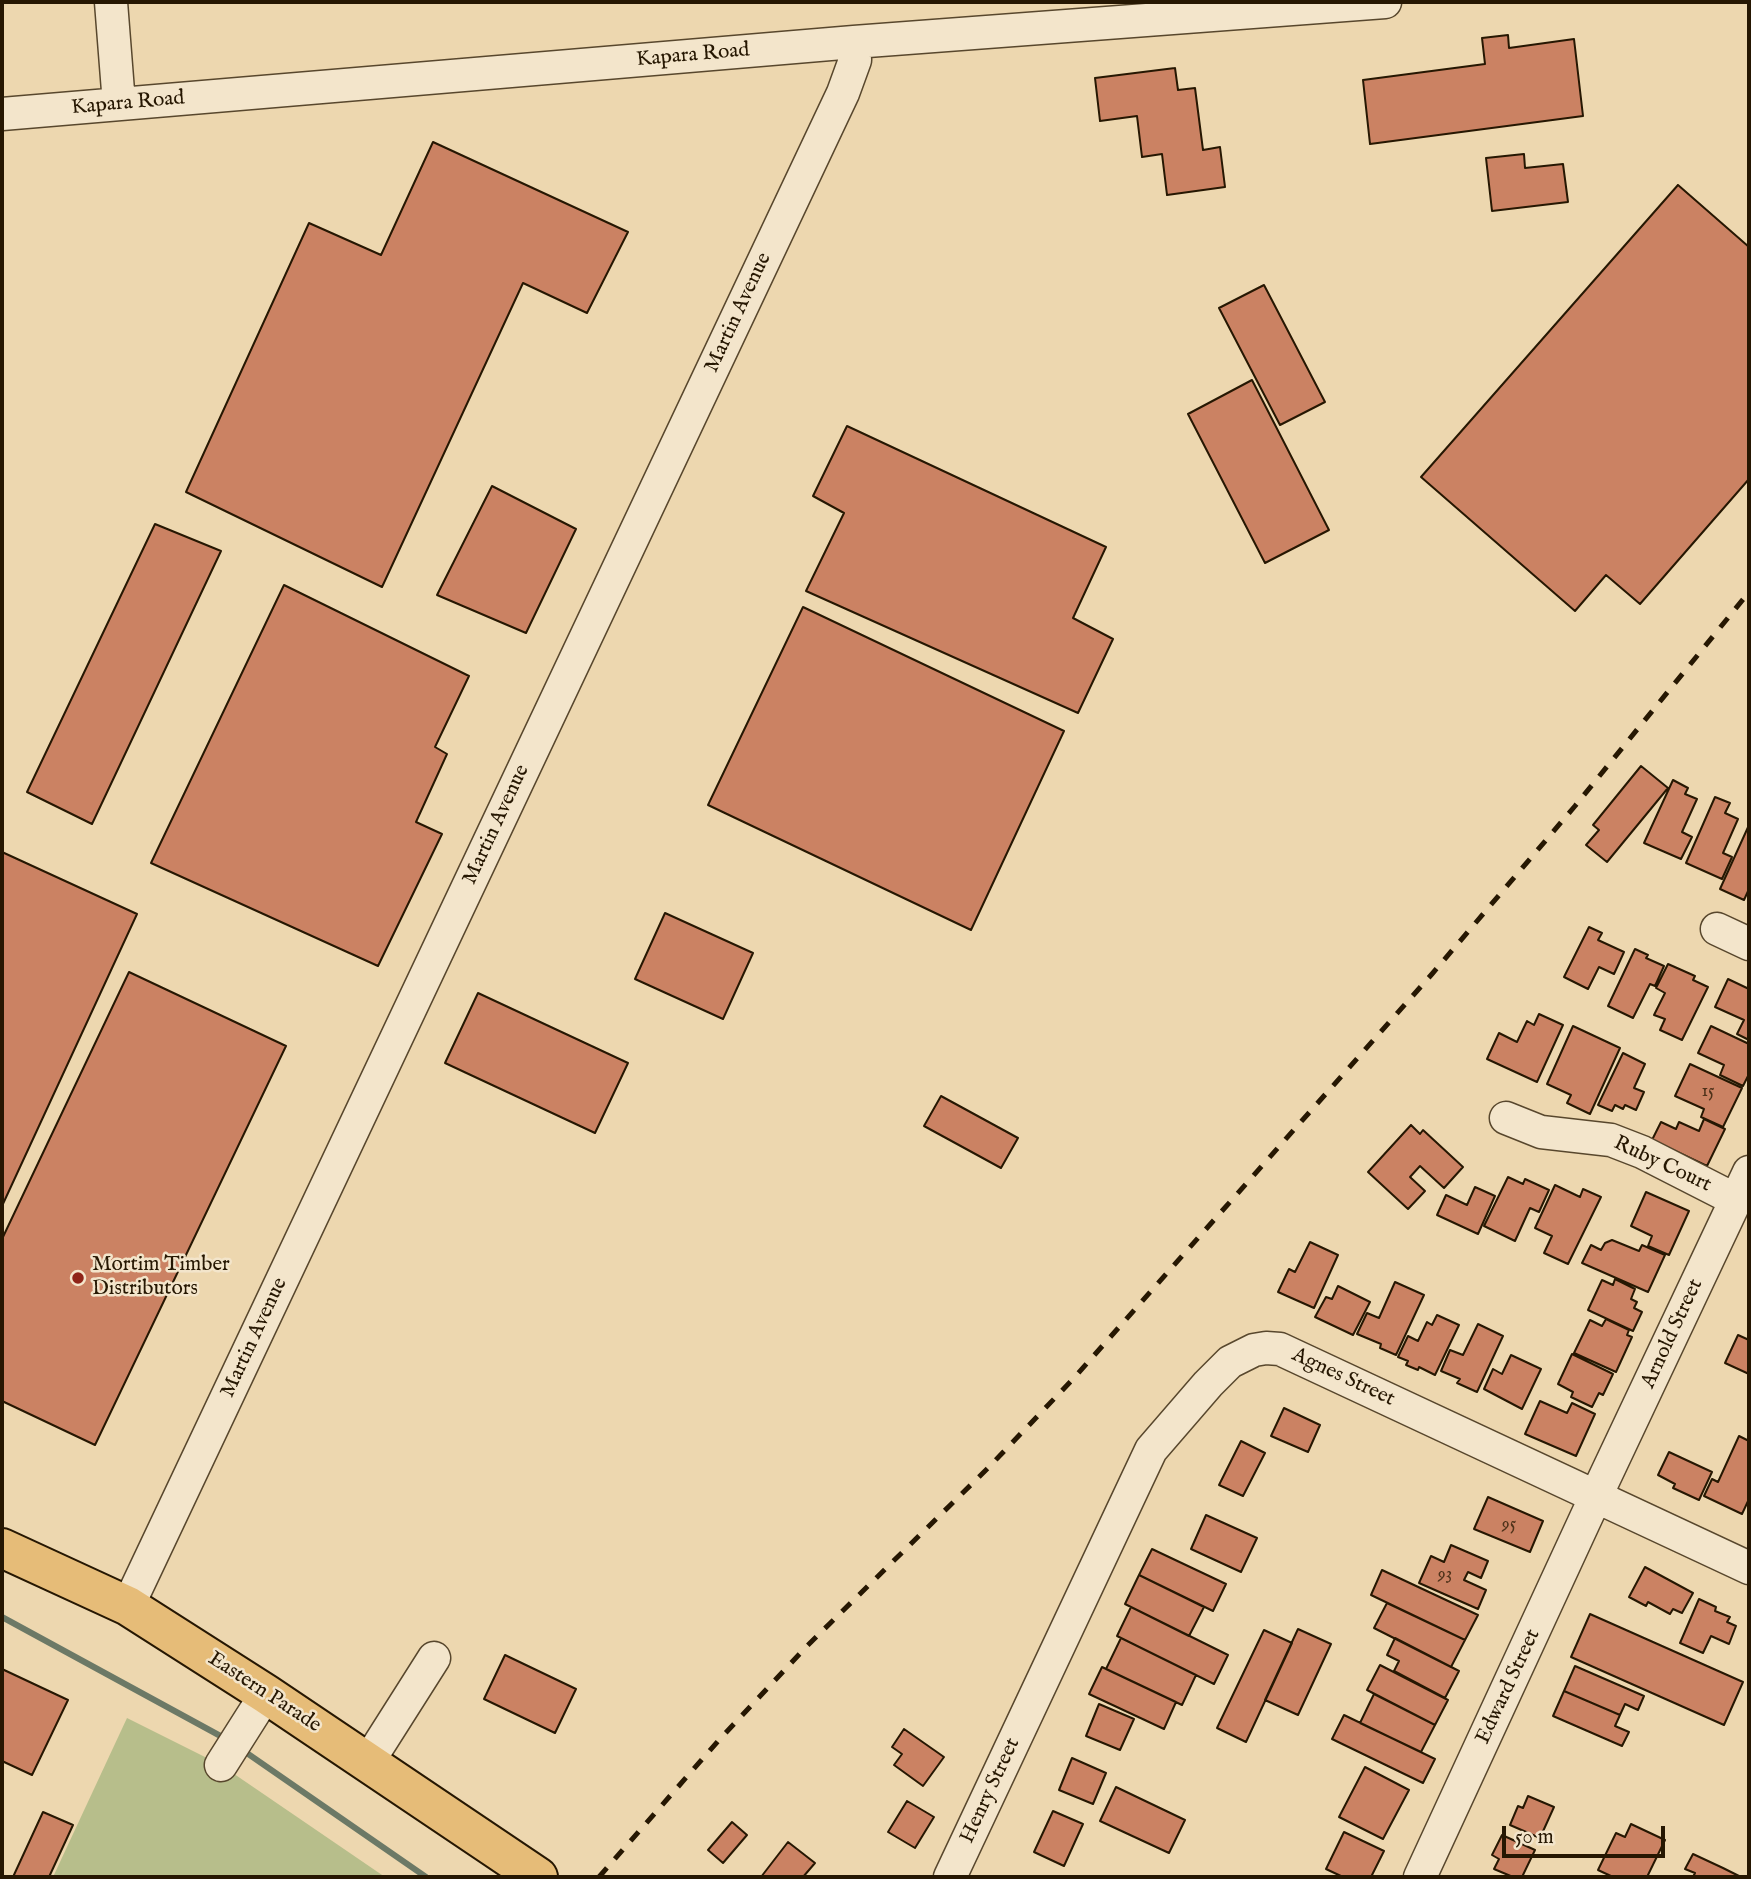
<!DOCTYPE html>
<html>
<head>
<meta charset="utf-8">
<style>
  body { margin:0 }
  #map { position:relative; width:1751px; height:1879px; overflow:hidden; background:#edd7af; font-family:"IM FELL English",serif }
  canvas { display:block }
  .frame { position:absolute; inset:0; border:4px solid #261702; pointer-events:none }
  .scale { position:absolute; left:1502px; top:1826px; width:163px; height:32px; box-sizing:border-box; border:4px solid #261702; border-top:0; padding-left:9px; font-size:21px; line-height:24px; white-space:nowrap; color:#261702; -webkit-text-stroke:5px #f3e5cb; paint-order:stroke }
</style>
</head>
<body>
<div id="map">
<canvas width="1751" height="1879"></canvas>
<div class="frame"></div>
<div class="scale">50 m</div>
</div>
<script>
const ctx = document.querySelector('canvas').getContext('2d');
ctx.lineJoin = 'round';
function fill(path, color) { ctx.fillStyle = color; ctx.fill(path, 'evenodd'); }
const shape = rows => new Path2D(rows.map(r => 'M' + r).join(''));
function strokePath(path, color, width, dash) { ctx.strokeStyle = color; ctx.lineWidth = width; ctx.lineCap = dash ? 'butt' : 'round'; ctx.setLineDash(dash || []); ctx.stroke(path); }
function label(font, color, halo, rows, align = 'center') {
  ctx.font = font + ' "IM FELL English",serif'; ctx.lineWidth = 5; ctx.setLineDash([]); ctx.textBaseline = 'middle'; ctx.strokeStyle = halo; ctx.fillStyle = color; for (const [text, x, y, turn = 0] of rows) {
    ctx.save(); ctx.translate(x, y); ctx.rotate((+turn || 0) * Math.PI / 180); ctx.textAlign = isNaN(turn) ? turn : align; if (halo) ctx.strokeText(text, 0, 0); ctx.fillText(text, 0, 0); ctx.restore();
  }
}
const green = shape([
  [127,1718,221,1765,385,1877,53,1877]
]);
const stream = shape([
  [2,1617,226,1739],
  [241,1749,426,1877]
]);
const building = shape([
  [1508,35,1509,48,1574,39,1583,116,1370,144,1363,80,1485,64,1482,38,1508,35],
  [1175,68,1178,90,1195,88,1203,150,1220,147,1225,187,1167,195,1162,154,1142,157,1137,116,1100,121,1095,78,1175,68],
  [433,142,628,232,587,313,523,283,382,587,186,492,309,223,381,255,433,142],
  [1524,154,1525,168,1563,164,1568,202,1492,211,1486,158,1524,154],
  [1678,185,1749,247,1749,479,1640,604,1606,575,1575,611,1421,477,1678,185],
  [1264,285,1325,402,1280,425,1219,308,1264,285],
  [1252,380,1329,530,1265,563,1188,414,1252,380],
  [847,426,1106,547,1073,618,1113,639,1078,713,806,591,844,513,813,496,847,426],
  [492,486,576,529,526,633,437,595,492,486],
  [155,524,221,551,92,824,27,792,155,524],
  [284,585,469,676,435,747,447,754,416,822,442,834,378,966,151,863,284,585],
  [803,607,1064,731,971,930,708,805,803,607],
  [1641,766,1668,788,1607,862,1586,845,1599,830,1593,825,1641,766],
  [1673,780,1688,788,1685,794,1697,799,1682,832,1692,837,1681,859,1644,843,1673,780],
  [1715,797,1730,803,1725,813,1738,819,1723,853,1732,857,1722,879,1686,863,1715,797],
  [1749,825,1749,889,1744,900,1720,889,1749,825],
  [2,852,137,914,2,1206,2,852],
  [665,913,753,953,723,1019,635,979,665,913],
  [1589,927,1602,933,1598,940,1624,952,1614,974,1599,967,1588,989,1564,977,1589,927],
  [1635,949,1648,955,1646,958,1664,966,1655,986,1650,984,1633,1018,1608,1006,1635,949],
  [1668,964,1695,976,1693,980,1708,987,1682,1040,1660,1030,1665,1019,1654,1015,1665,993,1656,988,1668,964],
  [129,972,286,1046,95,1445,2,1401,2,1239,129,972],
  [1728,979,1749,989,1749,1040,1737,1034,1744,1020,1715,1007,1728,979],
  [478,993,628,1063,595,1133,445,1063,478,993],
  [1539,1014,1563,1025,1537,1082,1487,1059,1499,1033,1517,1042,1527,1021,1534,1025,1539,1014],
  [1573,1026,1620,1048,1590,1114,1567,1103,1571,1095,1547,1084,1573,1026],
  [1711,1026,1749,1044,1749,1074,1743,1086,1720,1075,1724,1065,1698,1053,1711,1026],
  [1623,1053,1645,1064,1634,1088,1644,1092,1636,1110,1625,1105,1623,1109,1615,1105,1612,1111,1598,1105,1623,1053],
  [1690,1064,1742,1088,1723,1127,1701,1117,1704,1109,1675,1096,1690,1064],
  [941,1096,1018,1138,1001,1168,924,1126,941,1096],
  [1704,1119,1725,1129,1707,1166,1652,1140,1661,1122,1676,1129,1679,1122,1699,1131,1704,1119],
  [1411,1125,1420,1134,1423,1130,1463,1167,1444,1188,1420,1166,1410,1177,1425,1191,1408,1209,1368,1172,1411,1125],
  [1508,1177,1523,1184,1525,1179,1549,1190,1539,1212,1530,1208,1515,1241,1484,1226,1508,1177],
  [1555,1185,1580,1197,1583,1189,1601,1197,1568,1264,1544,1253,1552,1236,1535,1228,1555,1185],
  [1475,1187,1495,1196,1478,1234,1437,1215,1446,1195,1467,1205,1475,1187],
  [1646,1192,1689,1211,1669,1255,1648,1246,1652,1236,1631,1226,1646,1192],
  [1612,1240,1639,1251,1642,1245,1665,1255,1648,1292,1582,1263,1591,1245,1601,1250,1605,1243,1612,1240],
  [1310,1242,1338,1255,1314,1308,1278,1292,1289,1269,1295,1272,1310,1242],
  [1615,1279,1635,1289,1631,1299,1637,1302,1634,1308,1642,1312,1633,1331,1588,1310,1602,1280,1613,1285,1615,1279],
  [1395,1282,1424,1295,1396,1355,1380,1348,1381,1344,1357,1334,1367,1313,1379,1318,1395,1282],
  [1338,1286,1370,1302,1353,1335,1315,1317,1326,1297,1332,1299,1338,1286],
  [1437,1315,1459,1325,1435,1375,1419,1367,1418,1370,1406,1365,1408,1361,1398,1357,1408,1336,1418,1341,1427,1322,1432,1325,1437,1315],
  [1606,1319,1629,1330,1627,1335,1632,1337,1616,1372,1574,1353,1590,1320,1602,1326,1606,1319],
  [1478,1324,1503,1336,1477,1392,1457,1383,1460,1379,1441,1371,1450,1350,1463,1355,1478,1324],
  [1738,1335,1749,1340,1749,1374,1725,1363,1738,1335],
  [1572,1354,1613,1374,1603,1395,1599,1393,1592,1407,1571,1397,1573,1392,1558,1384,1572,1354],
  [1511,1355,1541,1369,1522,1409,1484,1389,1493,1369,1502,1374,1511,1355],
  [1540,1401,1567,1413,1572,1403,1595,1414,1576,1456,1525,1434,1540,1401],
  [1284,1408,1320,1425,1308,1452,1271,1436,1284,1408],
  [1739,1436,1749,1441,1749,1499,1742,1514,1704,1496,1712,1479,1718,1482,1739,1436],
  [1241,1441,1265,1453,1243,1496,1219,1485,1241,1441],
  [1669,1452,1712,1472,1699,1500,1673,1488,1675,1484,1658,1475,1669,1452],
  [1488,1497,1543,1521,1530,1552,1474,1529,1488,1497],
  [1206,1515,1257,1538,1241,1572,1191,1549,1206,1515],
  [1451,1545,1488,1561,1481,1578,1468,1572,1464,1580,1486,1590,1478,1609,1419,1583,1431,1556,1444,1562,1451,1545],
  [1152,1549,1226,1584,1213,1611,1139,1575,1152,1549],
  [1645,1567,1693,1593,1682,1613,1673,1609,1670,1614,1648,1602,1646,1606,1629,1597,1645,1567],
  [1382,1570,1478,1615,1465,1640,1371,1595,1382,1570],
  [1139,1575,1204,1607,1189,1636,1125,1604,1139,1575],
  [1699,1599,1716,1607,1715,1611,1730,1617,1727,1622,1736,1626,1729,1644,1711,1636,1703,1653,1680,1643,1699,1599],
  [1387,1603,1465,1640,1451,1667,1374,1628,1387,1603],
  [1131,1607,1228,1655,1214,1684,1117,1636,1131,1607],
  [1590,1614,1743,1682,1724,1725,1571,1657,1590,1614],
  [1298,1629,1331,1644,1298,1715,1265,1700,1298,1629],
  [1264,1630,1292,1643,1246,1742,1217,1728,1264,1630],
  [1121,1638,1196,1675,1182,1705,1106,1669,1121,1638],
  [1395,1638,1459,1671,1445,1698,1394,1671,1399,1661,1387,1655,1395,1638],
  [505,1655,576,1689,555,1733,484,1699,505,1655],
  [1380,1665,1448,1700,1435,1725,1367,1690,1380,1665],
  [1575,1666,1644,1696,1638,1710,1625,1704,1620,1715,1564,1691,1575,1666],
  [1102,1667,1176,1702,1164,1729,1089,1694,1102,1667],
  [2,1669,68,1700,32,1775,2,1761,2,1669],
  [1564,1691,1620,1715,1615,1726,1629,1732,1622,1746,1553,1716,1564,1691],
  [1374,1694,1435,1725,1421,1752,1360,1723,1374,1694],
  [1099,1704,1134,1719,1120,1750,1086,1736,1099,1704],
  [1344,1715,1435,1759,1423,1783,1332,1739,1344,1715],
  [904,1729,944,1757,923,1786,894,1765,902,1754,892,1747,904,1729],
  [1072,1758,1106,1773,1093,1804,1059,1790,1072,1758],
  [1365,1767,1409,1790,1383,1839,1339,1817,1365,1767],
  [1116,1787,1185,1820,1169,1853,1100,1821,1116,1787],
  [1528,1796,1554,1807,1540,1838,1510,1825,1518,1806,1523,1808,1528,1796],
  [907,1801,934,1817,915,1848,888,1832,907,1801],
  [1053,1811,1083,1824,1064,1866,1034,1852,1053,1811],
  [43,1812,73,1825,49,1877,13,1877,43,1812],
  [732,1822,747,1835,723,1863,708,1850,732,1822],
  [1631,1824,1665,1840,1647,1877,1613,1877,1598,1870,1616,1833,1625,1837,1631,1824],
  [1344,1832,1384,1851,1371,1877,1343,1877,1326,1869,1344,1832],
  [1502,1835,1535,1850,1522,1877,1513,1877,1494,1869,1499,1859,1492,1855,1502,1835],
  [788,1842,815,1863,803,1877,761,1877,788,1842],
  [1693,1854,1723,1868,1741,1877,1693,1877,1695,1873,1685,1869,1693,1854]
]);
const minor = shape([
  [111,2,119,104],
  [2,114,854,42,1385,2],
  [1717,929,1749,944],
  [1506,1118,1541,1132,1611,1140,1642,1152,1736,1200],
  [128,1606,843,93,855,60,854,42],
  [368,1762,434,1658],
  [221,1765,266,1694],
  [950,1877,1151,1450,1208,1384,1230,1362,1254,1350,1266,1348,1280,1349,1749,1568],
  [1420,1877,1596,1496,1749,1172]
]);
const major = shape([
  [2,1548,128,1606,266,1694,538,1877]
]);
const rail = shape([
  [599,1877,719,1740,806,1647,988,1468,1074,1378,1432,974,1575,806,1749,592]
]);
const markers = [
  [78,1278,7,"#8f2418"]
];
const numberNames = [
  ["15",1708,1092],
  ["95",1509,1525],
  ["93",1445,1575]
];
const streetNames = [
  ["Kapara Road",693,56,-5],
  ["Kapara Road",128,104,-5],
  ["Martin Avenue",739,313,-65],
  ["Martin Avenue",497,825,-65],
  ["Ruby Court",1662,1165,25],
  ["Arnold Street",1673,1334,-65],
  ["Martin Avenue",255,1338,-65],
  ["Agnes Street",1343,1378,25],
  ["Edward Street",1509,1687,-65],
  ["Eastern Parade",264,1693,33],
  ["Henry Street",991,1791,-65]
];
const poiNames = [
  ["Mortim Timber",92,1266],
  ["Distributors",92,1290]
];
fill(green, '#b7be8b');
strokePath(stream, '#6c7966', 6);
fill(building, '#cb8263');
strokePath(building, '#261702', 2);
strokePath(minor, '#58472d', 35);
strokePath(major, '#261702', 42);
strokePath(minor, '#f3e5cb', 32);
strokePath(major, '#e6bc78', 38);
strokePath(rail, '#261702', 5, [12, 12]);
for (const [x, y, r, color] of markers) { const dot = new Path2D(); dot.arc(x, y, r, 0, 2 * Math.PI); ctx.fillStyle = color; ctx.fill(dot); strokePath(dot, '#f3e5cb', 2.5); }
label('18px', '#4f321a', null, numberNames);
label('21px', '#261702', '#f3e5cb', streetNames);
label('21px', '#261702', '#f3e5cb', poiNames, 'left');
</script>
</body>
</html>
